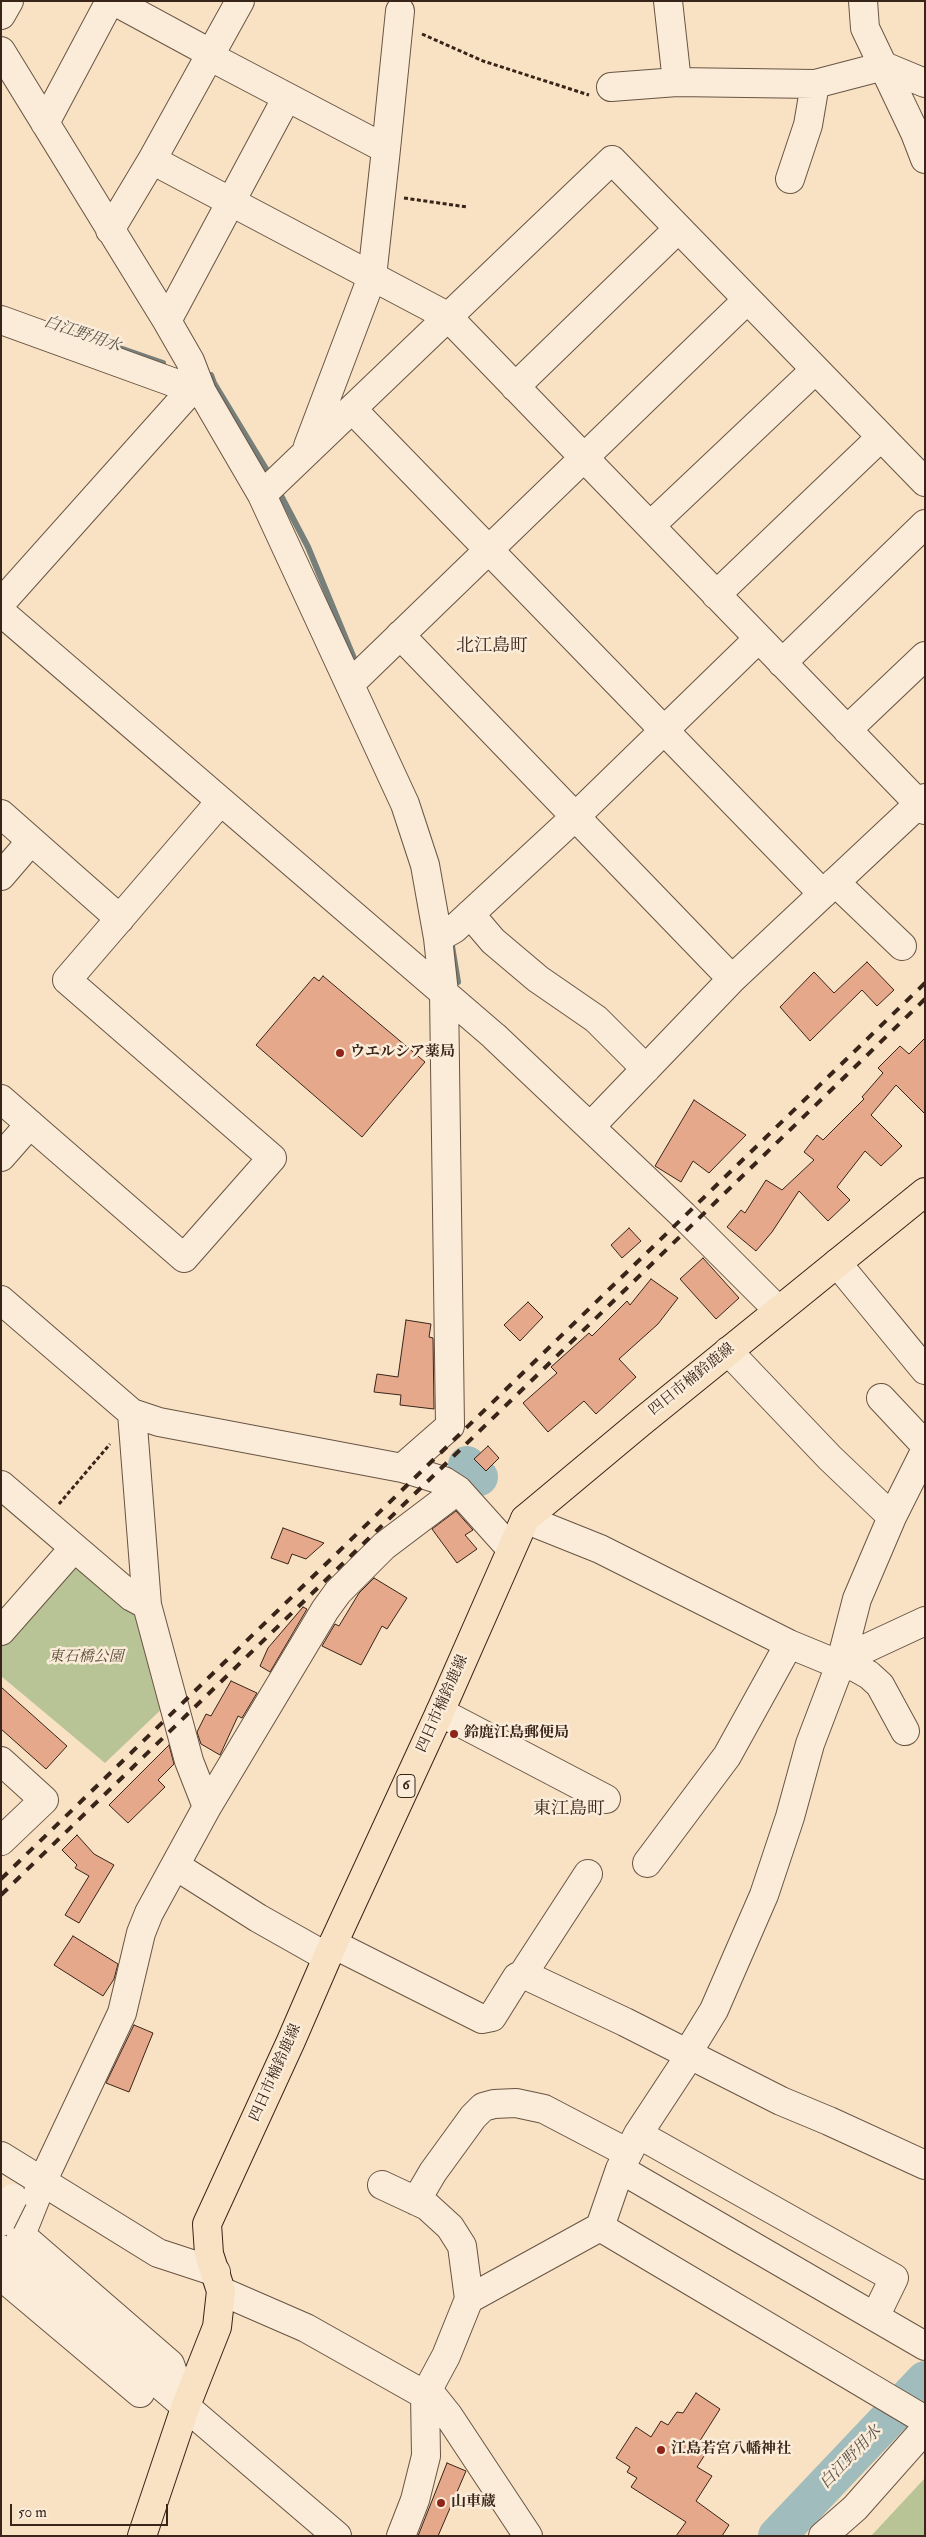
<!DOCTYPE html>
<html>
<head>
<meta charset="utf-8">
<style>
  body { margin:0 }
  #map { position:relative; width:926px; height:2537px; overflow:hidden; background:#f8e2c3; font-family:"IM FELL Double Pica",serif }
  canvas { display:block }
  .frame { position:absolute; inset:0; border:2px solid #392419; pointer-events:none }
  .scale { position:absolute; left:10px; top:2504px; width:158px; height:22px; box-sizing:border-box; border:2px solid #392419; border-top:0; padding-left:6px; font-size:15px; line-height:18px; white-space:nowrap; color:#392419; -webkit-text-stroke:4px #faecd8; paint-order:stroke }
</style>
</head>
<body>
<div id="map">
<canvas width="926" height="2537"></canvas>
<div class="frame"></div>
<div class="scale">50 m</div>
</div>
<script>
const ctx = document.querySelector('canvas').getContext('2d');
ctx.lineJoin = 'round';
function fill(path, color) { ctx.fillStyle = color; ctx.fill(path, 'evenodd'); }
const shape = rows => new Path2D(rows.map(r => 'M' + r).join(''));
function strokePath(path, color, width, dash) { ctx.strokeStyle = color; ctx.lineWidth = width; ctx.lineCap = dash ? 'butt' : 'round'; ctx.setLineDash(dash || []); ctx.stroke(path); }
function label(font, color, halo, rows, align = 'center') {
  ctx.font = font + ' "IM FELL Double Pica","Noto Serif JP",serif'; ctx.lineWidth = 5; ctx.setLineDash([]); ctx.textBaseline = 'middle'; ctx.strokeStyle = halo; ctx.fillStyle = color; for (const [text, x, y, turn = 0] of rows) {
    ctx.save(); ctx.translate(x, y); ctx.rotate((+turn || 0) * Math.PI / 180); ctx.textAlign = isNaN(turn) ? turn : align; if (halo) ctx.strokeText(text, 0, 0); ctx.fillText(text, 0, 0); ctx.restore();
  }
}
const green = shape([
  [70,1564,81,1564,146,1621,169,1702,105,1763,1,1676,1,1646],
  [925,2478,925,2536,871,2536]
]);
const stream = shape([
  [85,336,163,363],
  [211,375,214,383,271,477],
  [277,488,308,547,358,668],
  [452,946,458,982]
]);
const river = shape([
  [467,1465,469,1473,479,1477],
  [777,2536,925,2380]
]);
const building = shape([
  [867,962,894,990,877,1006,862,990,810,1041,780,1007,814,972,834,993,867,962],
  [323,976,425,1062,362,1137,256,1045,314,977,319,981,323,976],
  [925,1038,925,1114,896,1085,871,1115,902,1146,881,1166,865,1151,837,1187,850,1200,828,1221,799,1191,772,1232,756,1251,727,1227,741,1210,745,1213,766,1180,782,1190,814,1160,804,1152,817,1135,823,1140,864,1099,862,1097,883,1073,878,1068,900,1046,909,1054,925,1038],
  [694,1100,746,1135,709,1173,693,1161,681,1182,655,1166,694,1100],
  [629,1228,641,1241,622,1258,611,1245,629,1228],
  [703,1258,739,1298,716,1319,680,1279,703,1258],
  [651,1279,678,1298,658,1324,619,1359,636,1377,596,1414,584,1401,548,1432,523,1403,557,1373,551,1367,589,1333,592,1336,627,1301,630,1305,651,1279],
  [528,1302,543,1317,520,1341,504,1325,528,1302],
  [406,1320,431,1324,429,1337,433,1338,434,1409,400,1405,401,1395,374,1392,377,1374,398,1377,406,1320],
  [488,1446,499,1458,486,1471,474,1459,488,1446],
  [456,1511,473,1530,465,1535,477,1549,457,1563,432,1529,456,1511],
  [283,1528,324,1543,306,1559,292,1554,288,1564,271,1558,283,1528],
  [374,1578,407,1598,387,1629,382,1626,361,1665,322,1646,335,1624,339,1626,359,1593,374,1578],
  [303,1607,307,1609,270,1672,260,1666,268,1648,303,1607],
  [231,1681,257,1693,242,1718,238,1716,220,1755,201,1744,197,1732,206,1714,211,1716,231,1681],
  [1,1687,67,1746,46,1769,1,1729,1,1687],
  [169,1745,174,1764,158,1780,165,1787,128,1823,109,1805,169,1745],
  [77,1835,94,1854,114,1865,79,1923,65,1915,89,1876,75,1868,77,1865,62,1850,77,1835],
  [73,1936,118,1964,114,1979,103,1996,54,1965,73,1936],
  [134,2025,153,2033,129,2092,106,2083,134,2025],
  [696,2393,720,2409,696,2447,706,2453,697,2467,712,2476,696,2501,729,2525,722,2536,676,2536,686,2522,631,2487,637,2478,627,2472,630,2467,616,2458,636,2427,651,2437,661,2421,668,2425,677,2412,683,2413,696,2393],
  [447,2463,466,2471,438,2536,418,2536,447,2463]
]);
const path = shape([
  [422,34,483,61,589,95],
  [404,198,467,207],
  [59,1504,110,1444]
]);
const minor = shape([
  [114,1,210,53],
  [668,1,677,82,815,84,884,66,925,83],
  [863,1,865,28,915,133,925,159],
  [1,15,9,1],
  [1,51,167,321,190,361,202,392,262,495,405,804,425,865,438,938,444,993,450,1426,402,1468],
  [209,56,386,149,372,277,308,446],
  [611,87,677,82],
  [45,123,110,1],
  [386,149,400,11],
  [152,160,447,316,925,810],
  [790,179,808,125,815,84],
  [110,230,152,160,240,1],
  [1,320,175,383,198,385],
  [167,321,287,97],
  [515,387,678,229],
  [352,409,823,894],
  [262,495,612,160,925,482],
  [650,526,815,370],
  [716,595,881,437],
  [1,603,184,398,198,385],
  [1,612,494,1036,684,1216,778,1310],
  [400,635,732,979],
  [782,663,925,524],
  [351,683,747,300],
  [847,730,925,656],
  [1,814,120,919],
  [1,876,31,841],
  [835,882,902,946],
  [470,914,493,941,538,979,596,1019,646,1069],
  [438,938,454,929,576,816,758,639],
  [1,1099,184,1258,272,1158,67,980,220,802],
  [590,1127,732,979,925,798],
  [1,1157,30,1124],
  [837,1263,925,1370],
  [1,1300,132,1413,159,1422,402,1468,444,1481,458,1490,511,1549],
  [728,1351,830,1458,892,1517],
  [881,1398,925,1445],
  [1,1485,132,1597,147,1605,132,1413],
  [525,1519,600,1549,789,1644,840,1665,855,1667,869,1675,880,1685,905,1731],
  [147,1605,189,1761,207,1807],
  [1,1631,74,1548],
  [840,1665,854,1654,925,1621],
  [440,1712,606,1799],
  [1,1761,44,1800,1,1841],
  [647,1863,727,1756,789,1644],
  [176,1866,258,1918,327,1957],
  [333,1944,482,2019,492,2017,517,1977,523,1974,625,2022,781,2101,829,2121,925,2165],
  [523,1974,588,1874],
  [687,2054,714,2010,764,1895,790,1817,810,1744,840,1665,857,1599,892,1517,925,1451],
  [638,2134,894,2278,875,2317],
  [1,2156,158,2253,216,2272],
  [620,2169,925,2346],
  [382,2185,427,2206,450,2227,462,2246,469,2299],
  [416,2201,433,2172,473,2117,483,2107,494,2104,516,2103,544,2109,628,2153],
  [600,2227,925,2420],
  [1,2249,337,2536],
  [1,2276,140,2393],
  [221,2291,306,2328,425,2395],
  [428,2390,448,2415,528,2536],
  [185,2408,170,2364,21,2235,43,2180,122,2013,141,1933,149,1913,207,1807,325,1610,338,1592,384,1546,458,1490],
  [401,2536,415,2500,426,2456,425,2395,446,2356,469,2299,600,2227,620,2169,638,2134,690,2055],
  [823,2536,855,2508,925,2429]
]);
const major = shape([
  [142,2536,185,2408,217,2327,221,2291,209,2254,207,2224,291,2041,333,1944,440,1712,525,1519,640,1423,925,1192]
]);
const rail = shape([
  [1,1879,925,983],
  [1,1895,925,999]
]);
const minorBridge = shape([
  [1,2222,13,2198]
]);
const markers = [
  [340,1053,5,"#8f2418"],
  [454,1734,5,"#8f2418"],
  [661,2450,5,"#8f2418"],
  [441,2503,5,"#8f2418"]
];
const shields = [
  [406,1786,18]
];
const shieldNames = [
  ["6",406,1786]
];
const poiNames = [
  ["ウエルシア薬局",350,1053],
  ["鈴鹿江島郵便局",464,1734],
  ["江島若宮八幡神社",671,2450],
  ["山車蔵",451,2503]
];
const streetNames = [
  ["四日市楠鈴鹿線",692,1380,-39],
  ["四日市楠鈴鹿線",443,1704,-66],
  ["四日市楠鈴鹿線",276,2073,-66]
];
const parkNames = [
  ["東石橋公園",86,1658]
];
const waterNames = [
  ["白江野用水",82,335,19],
  ["白江野用水",851,2458,-46]
];
const quarterNames = [
  ["北江島町",492,647],
  ["東江島町",569,1810]
];
fill(green, '#b9c496');
strokePath(stream, '#777f7b', 6);
strokePath(river, '#a0bcbc', 38);
fill(building, '#e6a88b');
strokePath(building, '#392419', 1);
strokePath(minor, '#695444', 30);
strokePath(major, '#392419', 30);
strokePath(path, '#392419', 3, [4, 2.5]);
strokePath(minor, '#faecd8', 28);
strokePath(major, '#f8e2c3', 28);
strokePath(rail, '#392419', 4, [9, 9]);
strokePath(minorBridge, '#695444', 30, []);
strokePath(minorBridge, '#faecd8', 28);
for (const [x, y, r, color] of markers) { const dot = new Path2D(); dot.arc(x, y, r, 0, 2 * Math.PI); ctx.fillStyle = color; ctx.fill(dot); strokePath(dot, '#faecd8', 2); }
for (const [x, y, w] of shields) { const box = new Path2D(); box.roundRect(x - w / 2, y - 11.5, w, 23, 4); ctx.fillStyle = '#faecd8'; ctx.fill(box); strokePath(box, '#392419', 1); }
label('bold 14px', '#392419', null, shieldNames);
label('bold 15px', '#392419', '#faecd8', poiNames, 'left');
label('15px', '#392419', '#faecd8', streetNames);
label('italic 15px', '#594c38', '#faecd8', parkNames);
label('italic 16px', '#58524a', '#faecd8', waterNames);
label('18px', '#392419', '#faecd8', quarterNames);
</script>
</body>
</html>
